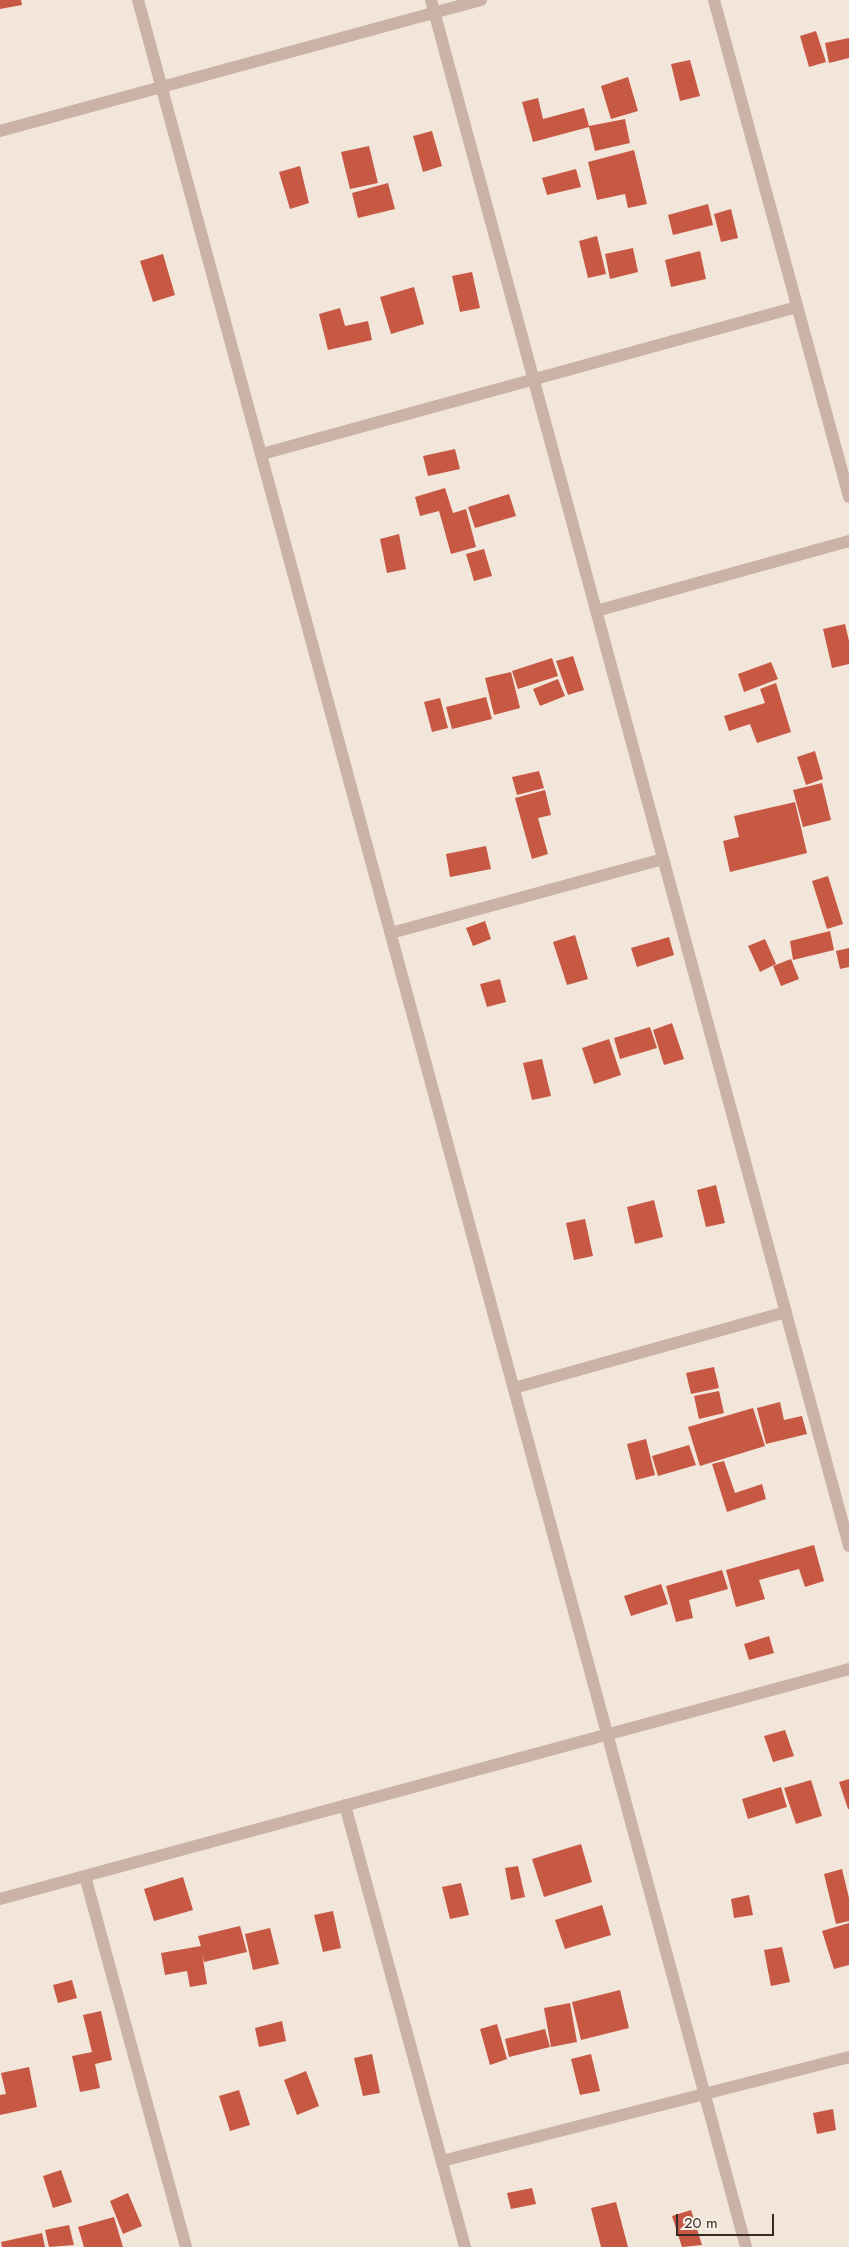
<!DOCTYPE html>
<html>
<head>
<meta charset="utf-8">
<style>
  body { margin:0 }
  #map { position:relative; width:849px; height:2247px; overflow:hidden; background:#f2e5da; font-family:Jost,sans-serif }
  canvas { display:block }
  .scale { position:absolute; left:676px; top:2214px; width:98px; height:22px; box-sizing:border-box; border:2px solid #362a27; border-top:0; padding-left:6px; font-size:15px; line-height:18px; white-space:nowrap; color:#362a27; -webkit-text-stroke:4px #f9efe6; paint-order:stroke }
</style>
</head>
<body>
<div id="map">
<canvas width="849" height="2247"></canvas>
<div class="scale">20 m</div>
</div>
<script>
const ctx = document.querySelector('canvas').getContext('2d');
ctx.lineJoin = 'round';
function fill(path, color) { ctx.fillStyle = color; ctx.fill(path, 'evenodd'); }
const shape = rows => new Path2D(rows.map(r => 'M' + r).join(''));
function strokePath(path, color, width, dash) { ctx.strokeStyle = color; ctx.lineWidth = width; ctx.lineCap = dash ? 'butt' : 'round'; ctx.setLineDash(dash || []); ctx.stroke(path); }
const building = shape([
  [0,0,21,0,22,5,0,9],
  [816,31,826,62,809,67,800,36],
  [849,38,849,58,829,63,825,43],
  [690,60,700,96,680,101,671,64],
  [628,77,638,111,611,119,601,86],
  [538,98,543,119,584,108,589,126,625,119,630,143,595,151,589,127,533,142,522,102],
  [432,131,442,166,423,172,413,136],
  [369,146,378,183,350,189,341,152],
  [634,150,647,204,628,208,625,194,597,200,588,162],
  [300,166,309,203,290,209,279,172],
  [576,169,581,187,547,195,542,178],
  [388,183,395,209,358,218,352,193],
  [708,204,713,225,673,235,668,215],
  [731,209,738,238,721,242,714,214],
  [597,236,606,274,588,278,579,241],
  [633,248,638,272,610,279,605,254],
  [700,251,706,279,671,287,665,260],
  [163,254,175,295,153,302,140,261],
  [472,272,480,308,460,312,452,276],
  [414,287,424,324,391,334,380,297],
  [340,308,345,326,368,321,372,340,328,350,319,314],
  [455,449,460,469,428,476,423,456],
  [445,488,453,513,466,509,476,547,451,554,439,511,420,516,415,497],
  [509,494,516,516,475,528,468,507],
  [399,534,406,569,387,573,380,539],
  [484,549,492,576,474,581,466,554],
  [845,624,849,641,849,664,832,668,823,629],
  [573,656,584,690,568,695,556,661],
  [552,658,558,676,518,689,512,671],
  [771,662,778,679,744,692,738,674],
  [511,672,520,708,494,715,485,678],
  [558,679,565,696,540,706,533,689],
  [776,683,791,732,757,743,750,724,729,731,724,716,765,703,760,689],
  [486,697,492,719,452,729,446,707],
  [440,698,448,728,432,732,424,702],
  [815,751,823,779,806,785,797,757],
  [539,771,544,788,517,795,512,777],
  [822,783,831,820,803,827,793,790],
  [545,790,551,815,538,818,548,854,532,859,515,798],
  [795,802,807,853,730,872,723,841,739,837,734,816],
  [486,846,491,869,450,877,446,854],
  [828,876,843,924,827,929,812,881],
  [485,921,491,939,473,946,466,928],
  [830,931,834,950,793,960,790,941],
  [575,935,588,979,567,985,553,942],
  [669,937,674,955,637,967,631,948],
  [765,939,776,964,760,972,748,946],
  [849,948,849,967,840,969,836,951],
  [791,959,799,979,781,986,773,966],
  [500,979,506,1002,487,1007,480,984],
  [672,1023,684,1059,664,1065,653,1030],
  [650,1027,657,1048,620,1059,614,1038],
  [609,1039,621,1075,594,1084,582,1048],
  [542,1059,551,1096,532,1100,523,1063],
  [716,1185,725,1223,706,1227,697,1190],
  [654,1200,663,1237,635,1244,627,1207],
  [585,1219,593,1256,574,1260,566,1223],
  [714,1367,719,1388,691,1394,686,1373],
  [719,1391,724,1413,699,1419,694,1396],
  [780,1402,784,1420,802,1416,807,1434,766,1444,757,1408],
  [753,1408,765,1446,700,1466,688,1427],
  [646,1439,655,1475,636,1480,627,1444],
  [689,1445,696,1465,658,1476,652,1456],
  [724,1461,735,1493,762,1484,766,1499,727,1512,712,1464],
  [814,1545,824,1581,805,1587,799,1569,759,1580,765,1599,736,1607,726,1570],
  [722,1570,728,1589,689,1600,693,1618,676,1622,666,1586],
  [661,1584,668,1604,631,1616,624,1596],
  [769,1636,774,1653,749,1660,744,1644],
  [785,1730,794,1756,773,1762,764,1736],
  [849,1779,849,1809,848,1809,839,1782],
  [811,1780,822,1816,796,1824,784,1788],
  [781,1787,787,1807,748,1819,742,1799],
  [581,1844,592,1882,544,1897,532,1859],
  [518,1866,525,1897,511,1900,505,1868],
  [842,1869,849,1898,849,1921,836,1924,824,1874],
  [183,1877,193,1910,154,1921,144,1889],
  [461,1883,469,1915,450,1919,442,1887],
  [749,1895,753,1915,734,1918,731,1899],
  [602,1905,611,1935,565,1949,555,1920],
  [333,1911,341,1948,323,1952,314,1915],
  [849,1923,849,1965,834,1969,822,1931],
  [240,1926,247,1952,204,1962,202,1953,207,1984,190,1987,187,1971,165,1975,161,1953,201,1946,198,1936],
  [270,1928,279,1964,253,1970,245,1934],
  [782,1947,790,1982,771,1986,764,1950],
  [72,1980,77,1998,58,2003,53,1985],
  [620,1990,629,2028,581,2040,572,2002],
  [570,2003,577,2042,551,2047,544,2008],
  [101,2011,112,2060,95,2064,100,2088,80,2092,72,2056,92,2052,83,2015],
  [282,2021,286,2041,259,2047,255,2028],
  [497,2024,507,2059,490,2065,480,2029],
  [545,2029,550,2047,509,2057,505,2039],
  [372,2054,380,2093,363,2096,354,2058],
  [591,2054,600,2091,580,2095,571,2059],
  [29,2067,37,2107,0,2115,0,2095,6,2094,1,2073],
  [306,2071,319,2106,297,2115,284,2080],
  [239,2090,250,2125,230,2131,219,2096],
  [833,2109,836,2130,817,2134,813,2113],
  [61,2170,72,2202,53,2208,43,2176],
  [532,2188,536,2204,511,2209,507,2193],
  [128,2193,142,2226,123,2234,110,2201],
  [616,2202,628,2247,601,2247,591,2208],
  [691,2210,702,2245,682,2247,672,2216],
  [114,2217,123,2247,84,2247,78,2227],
  [69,2225,74,2245,49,2247,45,2230],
  [42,2233,45,2247,2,2247,1,2242]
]);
const minor = shape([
  [138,0,746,2247],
  [431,0,849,1546],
  [714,0,849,497],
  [0,131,481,0],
  [262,454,797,307],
  [596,611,849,541],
  [391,933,663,859],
  [514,1388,786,1312],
  [345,1805,465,2247],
  [85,1876,186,2247],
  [0,1899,849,1669],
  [442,2161,849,2057]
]);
fill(building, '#c75843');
strokePath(minor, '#cab3a6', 12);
</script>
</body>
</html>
